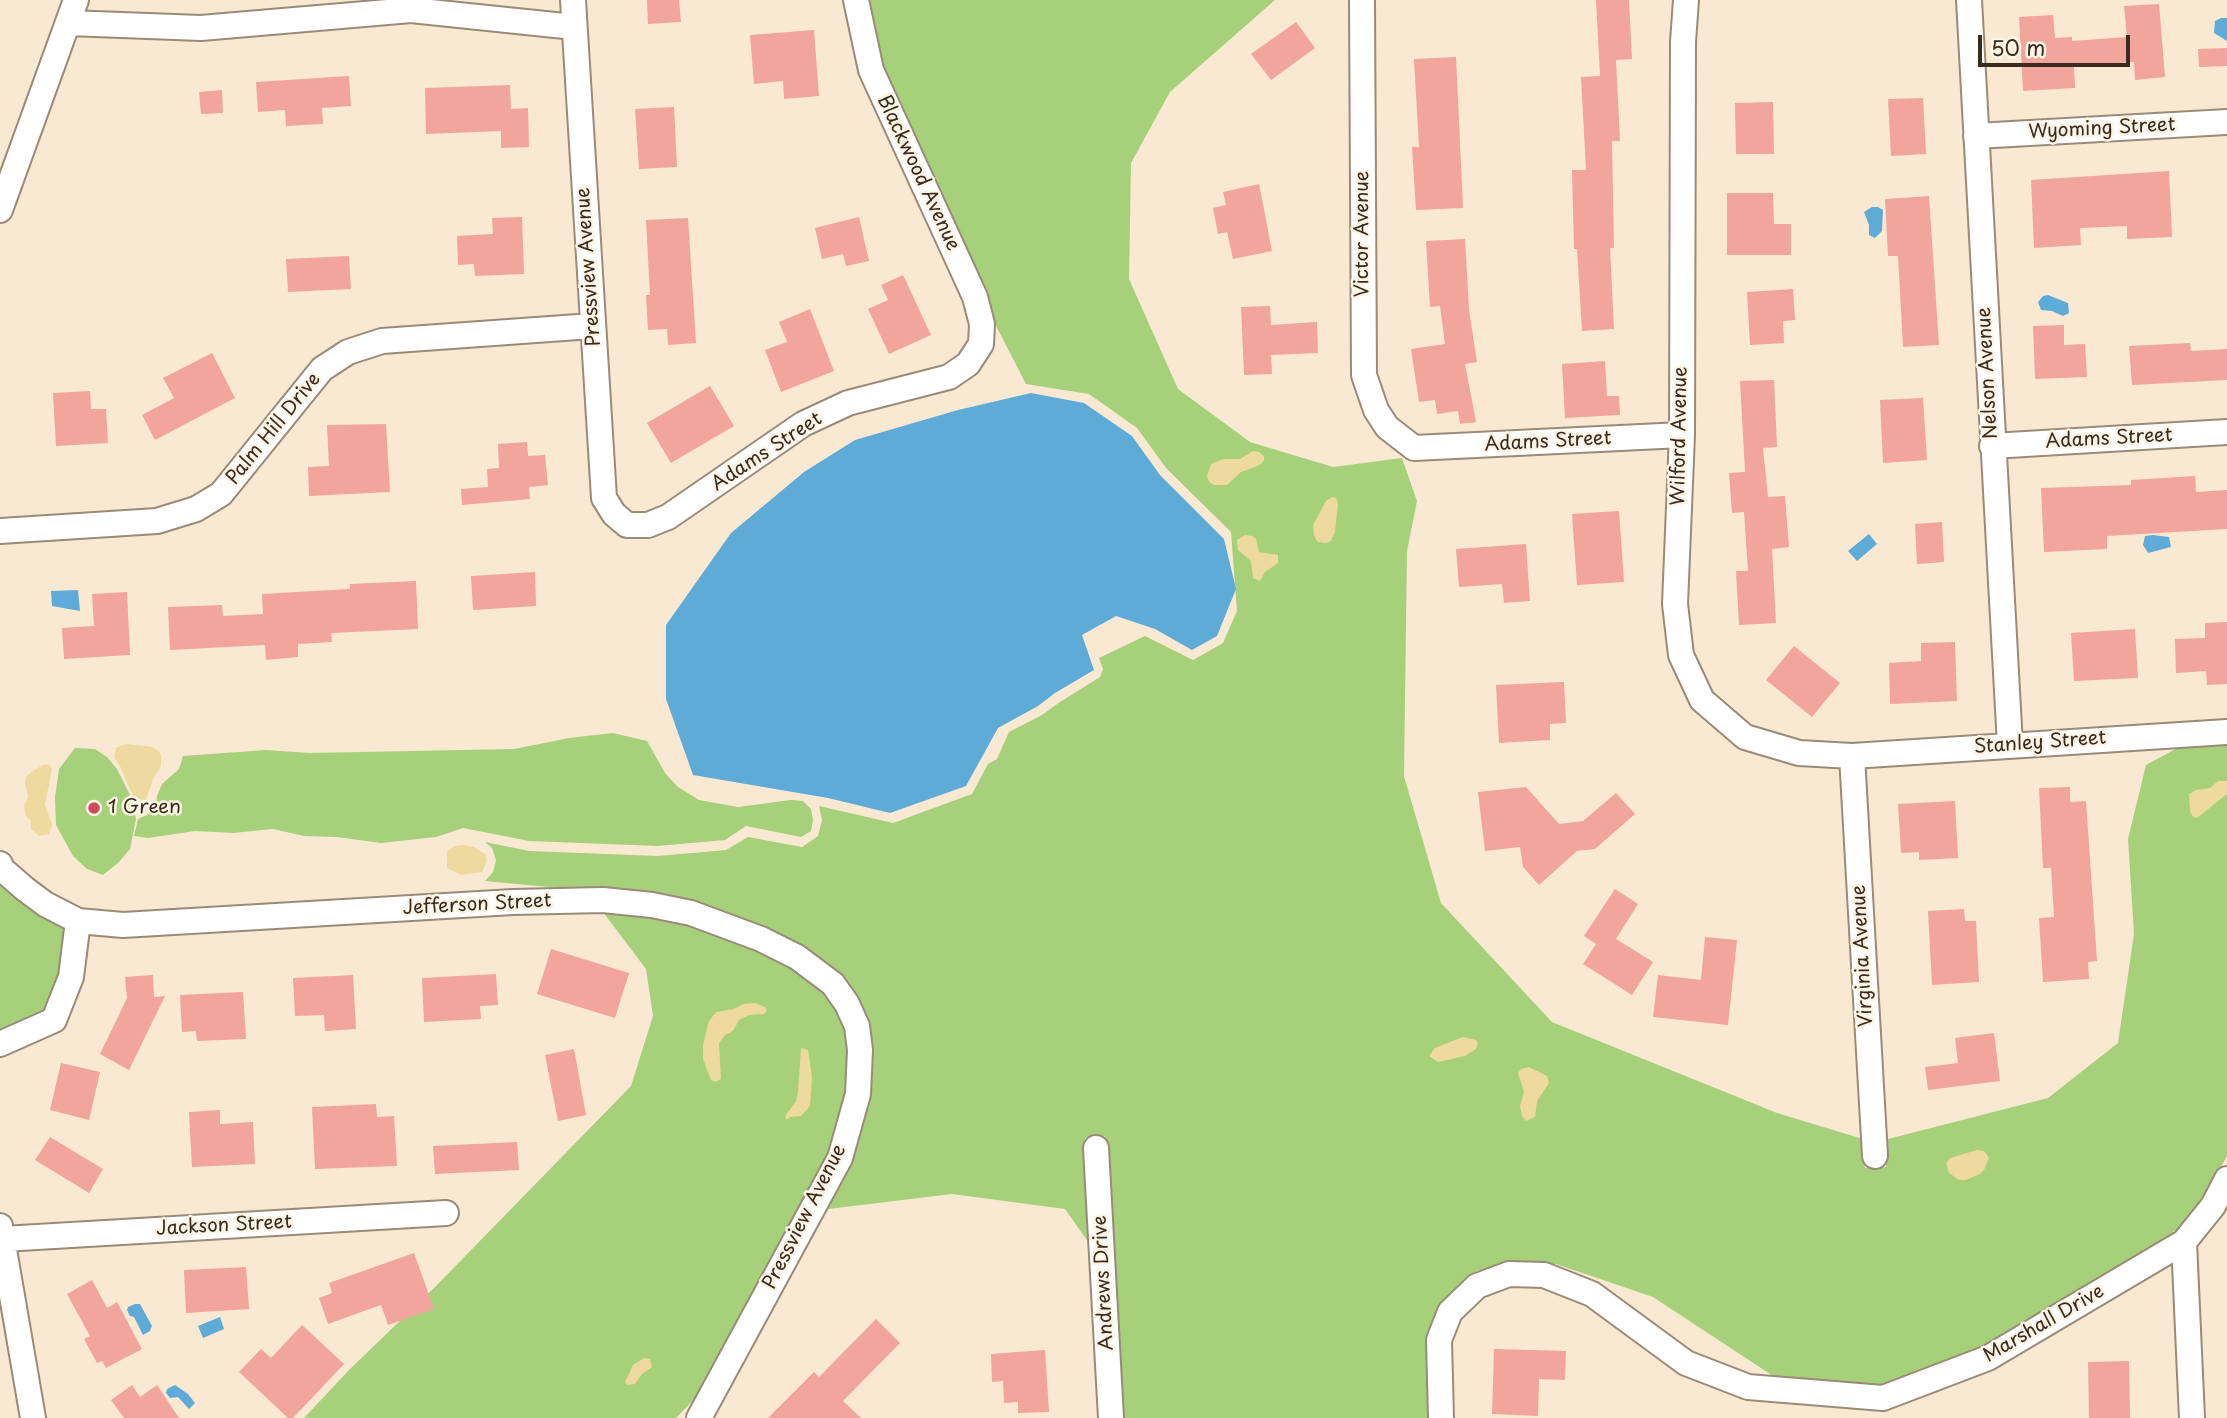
<!DOCTYPE html>
<html>
<head>
<meta charset="utf-8">
<style>
  body { margin:0 }
  #map { position:relative; width:2227px; height:1418px; overflow:hidden; background:#f9e9d3; font-family:"Playpen Sans",sans-serif }
  canvas { display:block }
  .scale { position:absolute; left:1978px; top:35px; width:152px; height:32px; box-sizing:border-box; border:4px solid #3b2a1e; border-top:0; padding-left:9px; font-size:21px; line-height:24px; white-space:nowrap; color:#3b2a1e; -webkit-text-stroke:5px #fcf5e5; paint-order:stroke }
</style>
</head>
<body>
<div id="map">
<canvas width="2227" height="1418"></canvas>
<div class="scale">50 m</div>
</div>
<script>
const ctx = document.querySelector('canvas').getContext('2d');
ctx.lineJoin = 'round';
function fill(path, color) { ctx.fillStyle = color; ctx.fill(path, 'evenodd'); }
const shape = rows => new Path2D(rows.map(r => 'M' + r).join(''));
function strokePath(path, color, width, dash) { ctx.strokeStyle = color; ctx.lineWidth = width; ctx.lineCap = dash ? 'butt' : 'round'; ctx.setLineDash(dash || []); ctx.stroke(path); }
function label(font, color, halo, rows, align = 'center') {
  ctx.font = font + ' "Playpen Sans",sans-serif'; ctx.lineWidth = 5; ctx.setLineDash([]); ctx.textBaseline = 'middle'; ctx.strokeStyle = halo; ctx.fillStyle = color; for (const [text, x, y, turn = 0] of rows) {
    ctx.save(); ctx.translate(x, y); ctx.rotate((+turn || 0) * Math.PI / 180); ctx.textAlign = isNaN(turn) ? turn : align; if (halo) ctx.strokeText(text, 0, 0); ctx.fillText(text, 0, 0); ctx.restore();
  }
}
const green = shape([
  [867,0,1275,0,1170,92,1131,163,1129,279,1178,389,1250,442,1333,467,1402,458,1417,501,1407,551,1404,776,1441,903,1552,1022,1777,1113,1863,1139,1865,1168,1886,1167,1884,1140,2048,1098,2118,1043,2134,934,2128,839,2146,765,2181,746,2227,744,2227,1156,2213,1182,2179,1230,2173,1231,2173,1235,1983,1347,1882,1386,1776,1378,1653,1297,1556,1264,1509,1262,1480,1272,1478,1270,1464,1279,1430,1418,1122,1418,1105,1136,1085,1138,1091,1246,1065,1209,952,1194,828,1209,795,1264,849,1164,861,1005,852,988,613,888,571,889,485,881,493,872,496,860,492,848,485,842,529,851,658,856,726,850,748,837,802,847,818,836,822,820,819,806,893,823,972,794,988,764,997,759,1009,732,1042,715,1060,702,1100,677,1103,669,1099,658,1145,636,1193,660,1223,643,1237,611,1231,532,1166,468,1137,428,1089,394,1026,384,990,314,881,65],
  [613,733,647,741,665,773,678,787,699,800,738,807,791,800,803,801,811,809,813,820,811,831,801,837,746,826,725,840,658,846,529,841,463,828,436,837,381,843,337,837,304,836,273,829,233,833,195,831,148,838,134,836,138,819,156,811,157,796,162,784,179,769,183,756,266,750,309,753,514,749,569,738],
  [75,748,95,749,107,757,117,769,129,793,136,819,130,849,119,862,103,875,87,869,73,856,56,825,55,797,59,769],
  [0,882,67,928,61,974,46,1011,0,1031],
  [603,912,651,917,688,924,758,950,792,967,826,993,838,1010,847,1030,849,1050,848,1091,830,1153,701,1392,676,1418,304,1418,349,1370,435,1287,631,1086,653,1016,646,969]
]);
const sand = shape([
  [1253,451,1259,452,1264,456,1264,460,1260,465,1241,472,1227,485,1214,485,1209,482,1207,476,1211,464,1223,459,1240,459],
  [1332,497,1336,498,1338,503,1335,532,1331,541,1326,543,1318,542,1314,536,1313,525,1326,501],
  [1245,535,1252,536,1256,539,1259,552,1278,555,1278,563,1265,572,1260,581,1253,578,1251,561,1238,550,1237,540],
  [126,744,153,747,161,754,161,766,153,779,146,800,138,799,133,796,120,766,114,758,116,748],
  [49,764,52,769,45,804,52,825,49,834,39,836,31,829,31,821,26,816,24,805,28,797,25,783,26,777,31,772,43,765],
  [2218,781,2227,781,2227,794,2197,818,2193,817,2190,811,2189,794,2196,790,2210,788],
  [464,845,474,847,485,854,487,861,482,872,461,875,447,868,447,851,454,846],
  [754,1003,765,1007,767,1011,764,1014,749,1015,739,1020,733,1031,725,1035,719,1043,721,1079,716,1082,711,1080,703,1059,703,1045,709,1021,716,1012,734,1009,743,1004],
  [1463,1037,1476,1040,1478,1043,1476,1049,1465,1056,1438,1062,1429,1056,1435,1048],
  [801,1048,808,1050,809,1057,812,1077,810,1106,801,1116,790,1117,786,1120,786,1115,796,1101,798,1093],
  [1529,1067,1547,1076,1549,1083,1537,1101,1535,1117,1526,1121,1522,1116,1520,1106,1524,1092,1518,1073,1521,1069],
  [1977,1150,1984,1151,1989,1158,1984,1170,1980,1174,1966,1180,1959,1180,1949,1173,1946,1163,1950,1158],
  [644,1358,650,1359,652,1367,642,1374,635,1384,627,1385,625,1382,633,1365]
]);
const water = shape([
  [2221,18,2227,18,2227,41,2214,33,2215,21],
  [1872,207,1878,207,1883,210,1882,231,1875,238,1869,235,1869,225,1864,212],
  [2048,295,2068,303,2069,313,2063,316,2052,311,2041,310,2038,302,2043,296],
  [1031,393,1084,403,1132,436,1160,475,1224,539,1236,589,1217,636,1192,650,1155,629,1116,616,1082,635,1094,670,1055,693,1038,706,998,728,966,786,890,813,828,798,693,775,666,699,666,625,731,533,804,472,855,440,958,410],
  [1869,534,1877,544,1857,561,1848,551],
  [2153,535,2169,537,2171,547,2148,553,2143,545,2145,536],
  [78,590,80,611,52,606,51,591],
  [135,1304,140,1304,152,1326,150,1331,143,1335,134,1317,130,1316,127,1310,128,1307],
  [220,1317,224,1329,203,1338,198,1326],
  [175,1385,188,1394,195,1403,189,1409,178,1397,170,1398,166,1393,167,1389]
]);
const building = shape([
  [647,0,679,0,681,22,648,24],
  [1596,0,1629,0,1632,59,1616,60,1620,141,1612,141,1614,248,1610,248,1614,329,1582,331,1577,249,1574,249,1572,170,1586,170,1581,77,1600,76],
  [2159,4,2165,77,2135,80,2134,62,2074,66,2075,88,2023,91,2019,17,2053,15,2055,38,2072,37,2072,41,2127,37,2124,6],
  [1296,22,1315,48,1271,80,1251,54],
  [814,30,819,96,784,99,783,81,754,84,750,35],
  [2227,48,2227,66,2199,67,2198,49],
  [1456,57,1463,208,1416,210,1412,147,1419,147,1414,59],
  [349,76,351,106,322,108,323,124,286,126,285,110,258,112,256,82],
  [510,85,511,109,528,108,529,147,501,148,501,131,426,134,425,88],
  [222,90,223,113,201,114,199,92],
  [1923,98,1926,154,1891,156,1888,99],
  [1773,102,1774,154,1736,154,1735,103],
  [674,107,677,167,639,169,635,109],
  [2169,171,2172,237,2127,239,2127,226,2080,228,2081,245,2034,248,2031,180],
  [1259,184,1272,251,1233,259,1227,232,1218,234,1213,208,1226,205,1223,192],
  [1727,193,1773,193,1774,224,1791,224,1791,255,1727,255],
  [1929,196,1939,345,1903,347,1898,256,1888,256,1885,199],
  [522,217,524,274,475,276,474,264,458,265,457,236,493,234,492,218],
  [859,217,869,261,846,266,843,254,822,259,815,228],
  [688,218,696,343,668,345,667,329,648,330,646,295,650,295,646,220],
  [1465,239,1469,310,1477,362,1465,364,1476,422,1460,424,1458,411,1437,414,1435,400,1419,402,1411,349,1445,344,1440,306,1430,307,1426,241],
  [349,256,351,289,288,292,286,259],
  [903,275,931,335,889,354,868,309,888,300,881,285],
  [1793,289,1795,320,1783,321,1784,343,1750,345,1747,292],
  [1270,306,1271,325,1317,322,1318,353,1271,355,1272,374,1244,375,1241,307],
  [810,309,834,371,781,392,765,350,787,342,779,322],
  [2064,325,2064,345,2085,344,2087,377,2035,379,2033,326],
  [2190,343,2191,351,2227,349,2227,380,2132,385,2129,346],
  [212,353,235,398,155,440,142,415,174,398,163,378],
  [1605,361,1607,396,1619,396,1620,415,1565,418,1562,364],
  [1774,380,1777,447,1763,448,1768,497,1785,496,1789,547,1772,549,1776,623,1739,625,1736,571,1748,571,1744,512,1732,513,1729,473,1745,472,1740,381],
  [710,386,734,426,671,463,647,423],
  [90,391,91,409,106,409,108,443,56,446,53,393],
  [1923,398,1927,460,1883,463,1880,400],
  [386,424,390,492,309,496,308,467,329,466,327,425],
  [527,442,528,456,545,455,548,485,529,487,530,499,462,505,461,489,488,487,487,469,499,468,498,444],
  [2195,476,2196,492,2227,490,2227,529,2107,536,2107,549,2044,552,2041,488,2131,485,2131,480],
  [1619,511,1624,582,1577,585,1572,514],
  [1942,522,1944,562,1917,564,1915,524],
  [1526,544,1530,601,1504,603,1502,584,1459,587,1456,549],
  [535,572,536,606,473,610,471,576],
  [416,581,418,629,331,633,332,642,298,644,298,657,266,660,265,645,170,650,168,607,222,605,223,616,263,614,262,594,350,589,350,584],
  [127,592,130,655,64,659,62,628,94,626,92,594],
  [2227,622,2227,684,2207,685,2206,671,2176,673,2175,639,2205,638,2205,623],
  [2135,629,2138,678,2074,681,2071,633],
  [1955,642,1957,701,1890,704,1889,663,1921,661,1921,643],
  [1794,646,1840,683,1812,717,1766,680],
  [1564,682,1566,723,1550,724,1550,740,1499,743,1496,685],
  [1526,787,1559,824,1583,821,1616,793,1635,814,1595,849,1577,851,1539,885,1523,867,1520,847,1485,851,1478,792],
  [2070,787,2070,802,2086,801,2097,961,2088,962,2089,979,2043,982,2039,918,2054,917,2051,868,2043,868,2039,788],
  [1955,801,1958,858,1919,860,1919,852,1901,853,1898,804],
  [1615,889,1638,904,1616,939,1653,962,1632,995,1583,964,1596,944,1584,936],
  [1964,909,1965,921,1976,921,1979,982,1932,985,1928,911],
  [1705,937,1737,940,1728,1025,1653,1017,1658,975,1701,980],
  [551,949,629,973,615,1018,537,994],
  [496,974,498,1005,480,1006,481,1019,424,1022,422,978],
  [153,975,154,997,165,996,129,1070,100,1054,127,998,125,977],
  [353,975,356,1029,325,1031,324,1015,295,1016,293,978],
  [243,992,246,1039,197,1041,196,1031,182,1032,180,995],
  [1994,1033,2000,1081,1928,1090,1925,1067,1958,1063,1955,1038],
  [574,1049,586,1115,558,1121,545,1055],
  [61,1063,100,1072,89,1120,50,1110],
  [376,1104,377,1117,394,1116,397,1166,315,1169,312,1107],
  [220,1110,220,1124,253,1122,255,1164,192,1167,189,1112],
  [50,1137,103,1169,89,1193,35,1160],
  [517,1142,519,1170,435,1174,433,1146],
  [414,1253,434,1309,388,1325,381,1305,328,1324,319,1298,332,1293,329,1283],
  [246,1267,249,1309,186,1313,184,1270],
  [92,1280,107,1308,117,1302,142,1349,106,1368,102,1361,97,1363,84,1339,90,1336,67,1294],
  [876,1319,900,1343,843,1401,861,1418,768,1418,814,1372,819,1377],
  [302,1325,344,1364,293,1418,288,1418,239,1372,261,1349,271,1358],
  [1494,1349,1566,1351,1565,1380,1539,1379,1538,1416,1492,1414],
  [1045,1350,1049,1412,1018,1413,1018,1402,1004,1403,1003,1381,992,1382,991,1354],
  [2129,1361,2130,1418,2089,1418,2088,1362],
  [132,1385,140,1397,157,1385,179,1418,124,1418,111,1400]
]);
const minor = shape([
  [573,0,604,498,614,514,627,525,648,525,668,517,803,424,848,403,949,377,968,364,981,344,982,324,975,297,871,70,856,0],
  [1362,0,1364,375,1376,410,1387,427,1414,448,1682,435],
  [1686,0,1683,42,1682,435,1675,604,1681,655,1702,700,1745,737,1799,753,1852,756,2227,732],
  [1969,0,2010,745],
  [68,23,201,28,411,10,574,27],
  [1976,136,2227,122],
  [0,210,76,0],
  [1992,446,2227,432],
  [0,531,157,521,196,509,221,494,322,369,348,352,382,341,592,326],
  [1852,756,1875,1156],
  [0,864,2,869,25,889,45,904,78,921,123,925,513,902,603,900,652,905,691,913,761,939,797,957,833,984,847,1004,857,1026,860,1050,858,1094,840,1158,699,1418],
  [0,1044,54,1020,71,977,78,921],
  [1096,1148,1111,1418],
  [0,1226,33,1418],
  [3,1239,446,1213],
  [2184,1242,2192,1418],
  [1441,1418,1439,1340,1450,1312,1477,1286,1509,1274,1544,1275,1592,1294,1686,1363,1748,1387,1883,1398,1988,1358,2184,1242,2213,1206,2227,1179]
]);
const markers = [
  [94,808,7,"#d1495b"]
];
const streetNames = [
  ["Wyoming Street",2102,129,-3],
  ["Blackwood Avenue",918,173,65],
  ["Victor Avenue",1363,234,-90],
  ["Pressview Avenue",589,267,-94],
  ["Nelson Avenue",1988,373,-93],
  ["Palm Hill Drive",274,429,-51],
  ["Wilford Avenue",1680,436,-89],
  ["Adams Street",2109,439,-3],
  ["Adams Street",1548,442,-3],
  ["Adams Street",767,452,-33],
  ["Stanley Street",2040,743,-4],
  ["Jefferson Street",477,905,-3],
  ["Virginia Avenue",1863,956,-93],
  ["Pressview Avenue",805,1217,-63],
  ["Jackson Street",224,1226,-3],
  ["Andrews Drive",1104,1283,-93],
  ["Marshall Drive",2044,1324,-30]
];
const poiNames = [
  ["1 Green",108,808]
];
fill(green, '#a7d07b');
fill(sand, '#eeda9e');
fill(water, '#5fabd8');
fill(building, '#f1a59c');
strokePath(minor, '#9a8a78', 28);
strokePath(minor, '#fff', 24);
for (const [x, y, r, color] of markers) { const dot = new Path2D(); dot.arc(x, y, r, 0, 2 * Math.PI); ctx.fillStyle = color; ctx.fill(dot); strokePath(dot, '#fcf5e5', 2.5); }
label('19px', '#3b2a1e', '#fcf5e5', streetNames);
label('19px', '#3b2a1e', '#fcf5e5', poiNames, 'left');
</script>
</body>
</html>
